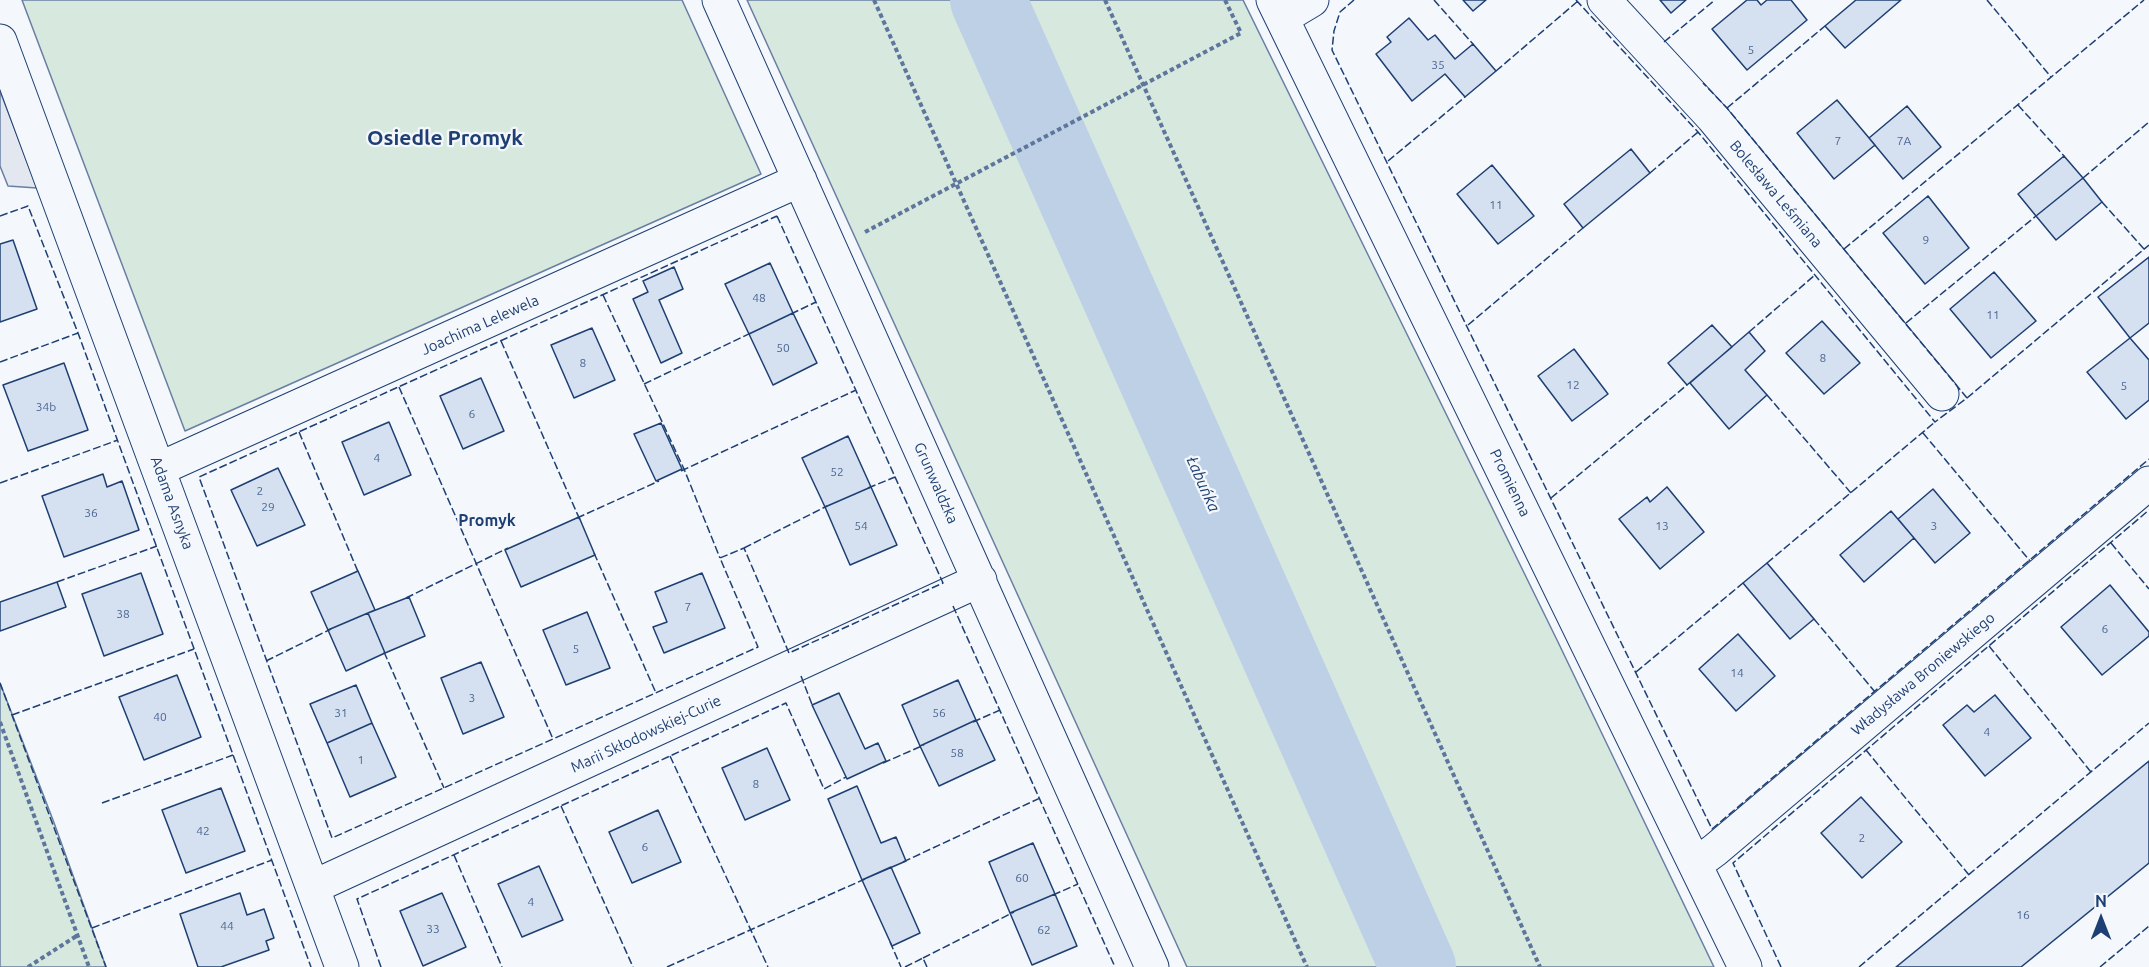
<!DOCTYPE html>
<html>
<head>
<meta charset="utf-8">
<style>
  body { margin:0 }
  #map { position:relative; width:2149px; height:967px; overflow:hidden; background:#f4f7fb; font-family:Ubuntu,sans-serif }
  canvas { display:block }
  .north { position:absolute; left:2071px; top:889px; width:60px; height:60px; -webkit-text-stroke:4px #f4f7fb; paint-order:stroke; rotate:0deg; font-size:16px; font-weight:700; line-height:24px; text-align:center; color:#1d3f73 }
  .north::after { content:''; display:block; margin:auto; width:21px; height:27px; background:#1d3f73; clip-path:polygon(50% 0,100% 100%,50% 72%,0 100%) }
</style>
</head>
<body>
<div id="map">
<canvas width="2149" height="967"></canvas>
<div class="north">N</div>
</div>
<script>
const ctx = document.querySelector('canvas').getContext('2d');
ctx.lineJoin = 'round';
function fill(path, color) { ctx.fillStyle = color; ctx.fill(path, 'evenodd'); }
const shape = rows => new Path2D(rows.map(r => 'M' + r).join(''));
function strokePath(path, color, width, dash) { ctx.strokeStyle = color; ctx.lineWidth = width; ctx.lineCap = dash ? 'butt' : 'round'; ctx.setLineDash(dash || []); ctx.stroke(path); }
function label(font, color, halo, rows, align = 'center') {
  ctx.font = font + ' Ubuntu,sans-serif'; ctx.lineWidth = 4.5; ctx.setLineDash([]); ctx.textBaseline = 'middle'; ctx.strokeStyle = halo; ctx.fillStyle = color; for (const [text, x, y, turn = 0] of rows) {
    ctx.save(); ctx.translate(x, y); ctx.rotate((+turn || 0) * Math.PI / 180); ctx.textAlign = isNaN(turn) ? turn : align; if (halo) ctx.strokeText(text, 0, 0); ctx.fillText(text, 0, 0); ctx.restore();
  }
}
const green = shape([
  [22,0,682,0,761,174,185,431,22,0],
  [747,0,1243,0,1557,640,1714,967,1187,967,747,0],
  [0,683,53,820,106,967,0,967,0,683]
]);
const parking = shape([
  [0,91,37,188,8,186,0,166,0,91]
]);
const river = shape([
  [988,0,1418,967]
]);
const building = shape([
  [1463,0,1486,0,1473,11,1463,0],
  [1660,0,1686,0,1671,13,1660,0],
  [1747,0,1757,0,1761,5,1767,0,1791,0,1807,20,1747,70,1712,29,1747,0],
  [1856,0,1901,0,1845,48,1825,26,1856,0],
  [1409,18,1428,40,1435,35,1455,59,1473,44,1496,71,1465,97,1445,74,1412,101,1376,54,1391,42,1387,37,1409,18],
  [1837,100,1875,145,1834,179,1797,133,1837,100],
  [1907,106,1941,147,1903,179,1869,138,1907,106],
  [1631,149,1650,173,1583,228,1564,204,1631,149],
  [2064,156,2083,178,2036,216,2018,194,2064,156],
  [1492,165,1534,216,1498,244,1457,194,1492,165],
  [2083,178,2102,202,2056,240,2036,216,2083,178],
  [1928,196,1969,248,1925,284,1883,233,1928,196],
  [13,240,37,309,0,322,0,244,13,240],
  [2149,257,2149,323,2130,338,2098,297,2149,257],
  [770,263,793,313,749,334,725,284,770,263],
  [674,267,683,289,659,300,682,353,661,363,633,299,648,292,643,281,674,267],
  [1994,272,2036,321,1991,358,1950,309,1994,272],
  [793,313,817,363,773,385,749,334,793,313],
  [1822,321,1860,363,1824,394,1786,353,1822,321],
  [1712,325,1732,347,1687,385,1668,363,1712,325],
  [592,328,615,380,574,398,551,345,592,328],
  [1749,332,1765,351,1745,370,1767,395,1729,429,1690,383,1749,332],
  [2130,338,2149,360,2149,400,2126,419,2087,372,2130,338],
  [1574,349,1608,394,1572,421,1538,376,1574,349],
  [64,363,88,430,28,451,3,385,64,363],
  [481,378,504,431,463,449,440,396,481,378],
  [389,422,411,475,364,495,342,442,389,422],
  [661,423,682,469,656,481,634,434,661,423],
  [848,436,871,487,825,507,802,458,848,436],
  [278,468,305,525,257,546,231,490,278,468],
  [103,474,107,487,122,481,139,530,64,557,42,496,103,474],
  [871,487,897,545,850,565,825,507,871,487],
  [1667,487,1704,532,1660,569,1619,519,1647,497,1650,502,1667,487],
  [1933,489,1970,533,1935,563,1898,519,1933,489],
  [1891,511,1914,538,1864,582,1840,555,1891,511],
  [579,517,595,555,521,587,505,550,579,517],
  [1767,563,1814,619,1790,639,1743,583,1767,563],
  [358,571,375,610,328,630,311,592,358,571],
  [141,573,163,634,104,656,82,594,141,573],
  [702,573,725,628,664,653,653,627,667,622,655,592,702,573],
  [57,582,66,607,0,631,0,602,57,582],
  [2110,585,2149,632,2149,636,2102,675,2061,627,2110,585],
  [409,597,425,636,385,653,368,613,409,597],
  [587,612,610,668,566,685,543,630,587,612],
  [368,613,385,653,346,671,328,630,368,613],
  [1738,634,1775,676,1736,711,1699,669,1738,634],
  [481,662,504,717,463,734,441,678,481,662],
  [177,675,201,737,144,760,119,697,177,675],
  [958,680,976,720,920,746,902,705,958,680],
  [356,685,372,723,327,743,310,704,356,685],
  [839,693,865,749,878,743,886,761,847,779,812,705,839,693],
  [1995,695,2031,738,1985,776,1943,725,1967,705,1974,712,1995,695],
  [976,720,995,760,939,786,920,746,976,720],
  [372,723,396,777,350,797,327,743,372,723],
  [767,748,790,800,745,820,722,768,767,748],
  [2149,761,2149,863,2021,967,1896,967,2149,761],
  [857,786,881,843,896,837,906,861,862,880,828,799,857,786],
  [221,788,245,851,186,873,162,810,221,788],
  [1861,797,1902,842,1862,878,1821,833,1861,797],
  [658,810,681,862,632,883,609,832,658,810],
  [1033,843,1055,894,1010,913,989,862,1033,843],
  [539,866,563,920,522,937,498,884,539,866],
  [891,867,920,933,892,946,862,880,891,867],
  [240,893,247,915,264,909,274,938,266,941,269,950,221,967,198,967,180,914,240,893],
  [442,893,466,947,423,966,400,911,442,893],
  [1055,894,1077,946,1032,965,1010,913,1055,894]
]);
const path = shape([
  [874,0,1307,967],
  [1105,0,1540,967],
  [865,232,1241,33,1225,0],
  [0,722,89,967],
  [28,967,78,935]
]);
const street = shape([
  [719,0,1152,967],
  [1273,0,1745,967],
  [1604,0,1713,118,1942,394],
  [1282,18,1312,0],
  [0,41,342,967],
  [159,469,800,180],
  [1696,864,1715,850,2149,483],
  [313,887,980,580]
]);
const fence = shape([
  [1354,0,1340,12,1334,31,1332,50,1712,829,2149,459],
  [1434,0,1473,44],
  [1576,0,1698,132,1935,422,1967,398,1727,108,1703,83],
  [1987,0,2051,77],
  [1664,42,1715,0],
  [1496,71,1578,1],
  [2018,105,2064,156],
  [1727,108,1825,26],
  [1388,161,1465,97],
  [1650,173,1698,132],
  [2083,178,2149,122],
  [2102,202,2144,249],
  [0,216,28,206,78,333,311,967],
  [777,216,943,583,789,653,744,548,720,558,758,647,332,838,199,477,777,216],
  [1844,249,2144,0],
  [603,295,684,469,720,558],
  [791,314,816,302],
  [1906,323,2036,216],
  [1468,325,1583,228],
  [1749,332,1815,275],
  [501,341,580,520],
  [0,362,78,333],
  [644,384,753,332],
  [399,387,553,739],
  [1767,395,1851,493],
  [1967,398,2149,245],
  [299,432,359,574],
  [1923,433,2030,561],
  [681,471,856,390],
  [0,483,118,440],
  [868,488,895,477],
  [1551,498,1687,385],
  [577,518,659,481],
  [2111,543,2149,589],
  [744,548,827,506],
  [594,553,656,693],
  [1767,563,1935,422],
  [57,582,157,546],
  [406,598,508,548],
  [953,606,1115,967],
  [1814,619,1875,692],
  [1989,646,2091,772],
  [384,652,444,788],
  [266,661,331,629],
  [1636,672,1743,583],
  [801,676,813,707],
  [0,683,106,967],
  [12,715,194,649],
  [973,722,1000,710],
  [1866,750,1969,875],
  [670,756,768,967],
  [883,763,924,745],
  [102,803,233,755],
  [561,806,633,967],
  [454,855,502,967],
  [903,862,1040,798],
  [1053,895,1078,884],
  [92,928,272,860],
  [890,942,901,967],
  [923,958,1014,912],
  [381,967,357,899,786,703,824,789,846,777],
  [667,967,865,879],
  [905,967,923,958,927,967],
  [1781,967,1733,863,2149,510],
  [1859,967,2149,723],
  [2100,967,2149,926]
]);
const numberNames = [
  ["5",1751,50],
  ["35",1438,65],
  ["7",1838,141],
  ["7A",1904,141],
  ["11",1496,205],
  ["9",1926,240],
  ["48",759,298],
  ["11",1993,315],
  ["50",783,348],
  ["8",1823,358],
  ["8",583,363],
  ["12",1573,385],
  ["5",2124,386],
  ["34b",46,407],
  ["6",472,414],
  ["4",377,458],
  ["52",837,472],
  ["2",260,491],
  ["29",268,507],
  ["36",91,513],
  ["54",861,526],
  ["13",1662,526],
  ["3",1934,526],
  ["7",688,607],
  ["38",123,614],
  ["6",2105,629],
  ["5",576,649],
  ["14",1737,673],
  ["3",472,698],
  ["31",341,713],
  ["56",939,713],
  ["40",160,717],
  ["4",1987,732],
  ["58",957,753],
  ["1",361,760],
  ["8",756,784],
  ["42",203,831],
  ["2",1862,838],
  ["6",645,847],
  ["60",1022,878],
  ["4",531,902],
  ["16",2023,915],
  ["44",227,926],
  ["33",433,929],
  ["62",1044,930]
];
const streetNames = [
  ["Bolesława Leśmiana",1776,194,50],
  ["Joachima Lelewela",480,325,-24],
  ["Grunwaldzka",936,483,66],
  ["Promienna",1510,483,64],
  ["Adama Asnyka",172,503,70],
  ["Władysława Broniewskiego",1923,674,-40],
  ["Marii Skłodowskiej-Curie",646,734,-25]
];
const waterNames = [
  ["Łabuńka",1203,484,66]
];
const neighbourhoodNames = [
  ["Promyk",487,521]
];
const districtNames = [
  ["Osiedle Promyk",445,138]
];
fill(green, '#d7e8df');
strokePath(green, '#687fa3', 1.5);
fill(parking, '#e3e8f0');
strokePath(parking, '#687fa3', 1.5);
strokePath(river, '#bed0e5', 76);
fill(building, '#d5e0f0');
strokePath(building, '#1d3f73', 1.5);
strokePath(street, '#1d3f73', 35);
strokePath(path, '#5e769c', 4, [4.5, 3]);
strokePath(street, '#f4f7fb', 33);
strokePath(fence, '#1d3f73', 1.5, [8, 3]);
label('12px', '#4b6792', null, numberNames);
label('15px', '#1d3f73', '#f4f7fb', streetNames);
label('italic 16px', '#1d3f73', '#f4f7fb', waterNames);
label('bold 16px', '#1d3f73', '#f4f7fb', neighbourhoodNames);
label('bold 21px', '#1d3f73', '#f4f7fb', districtNames);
</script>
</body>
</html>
